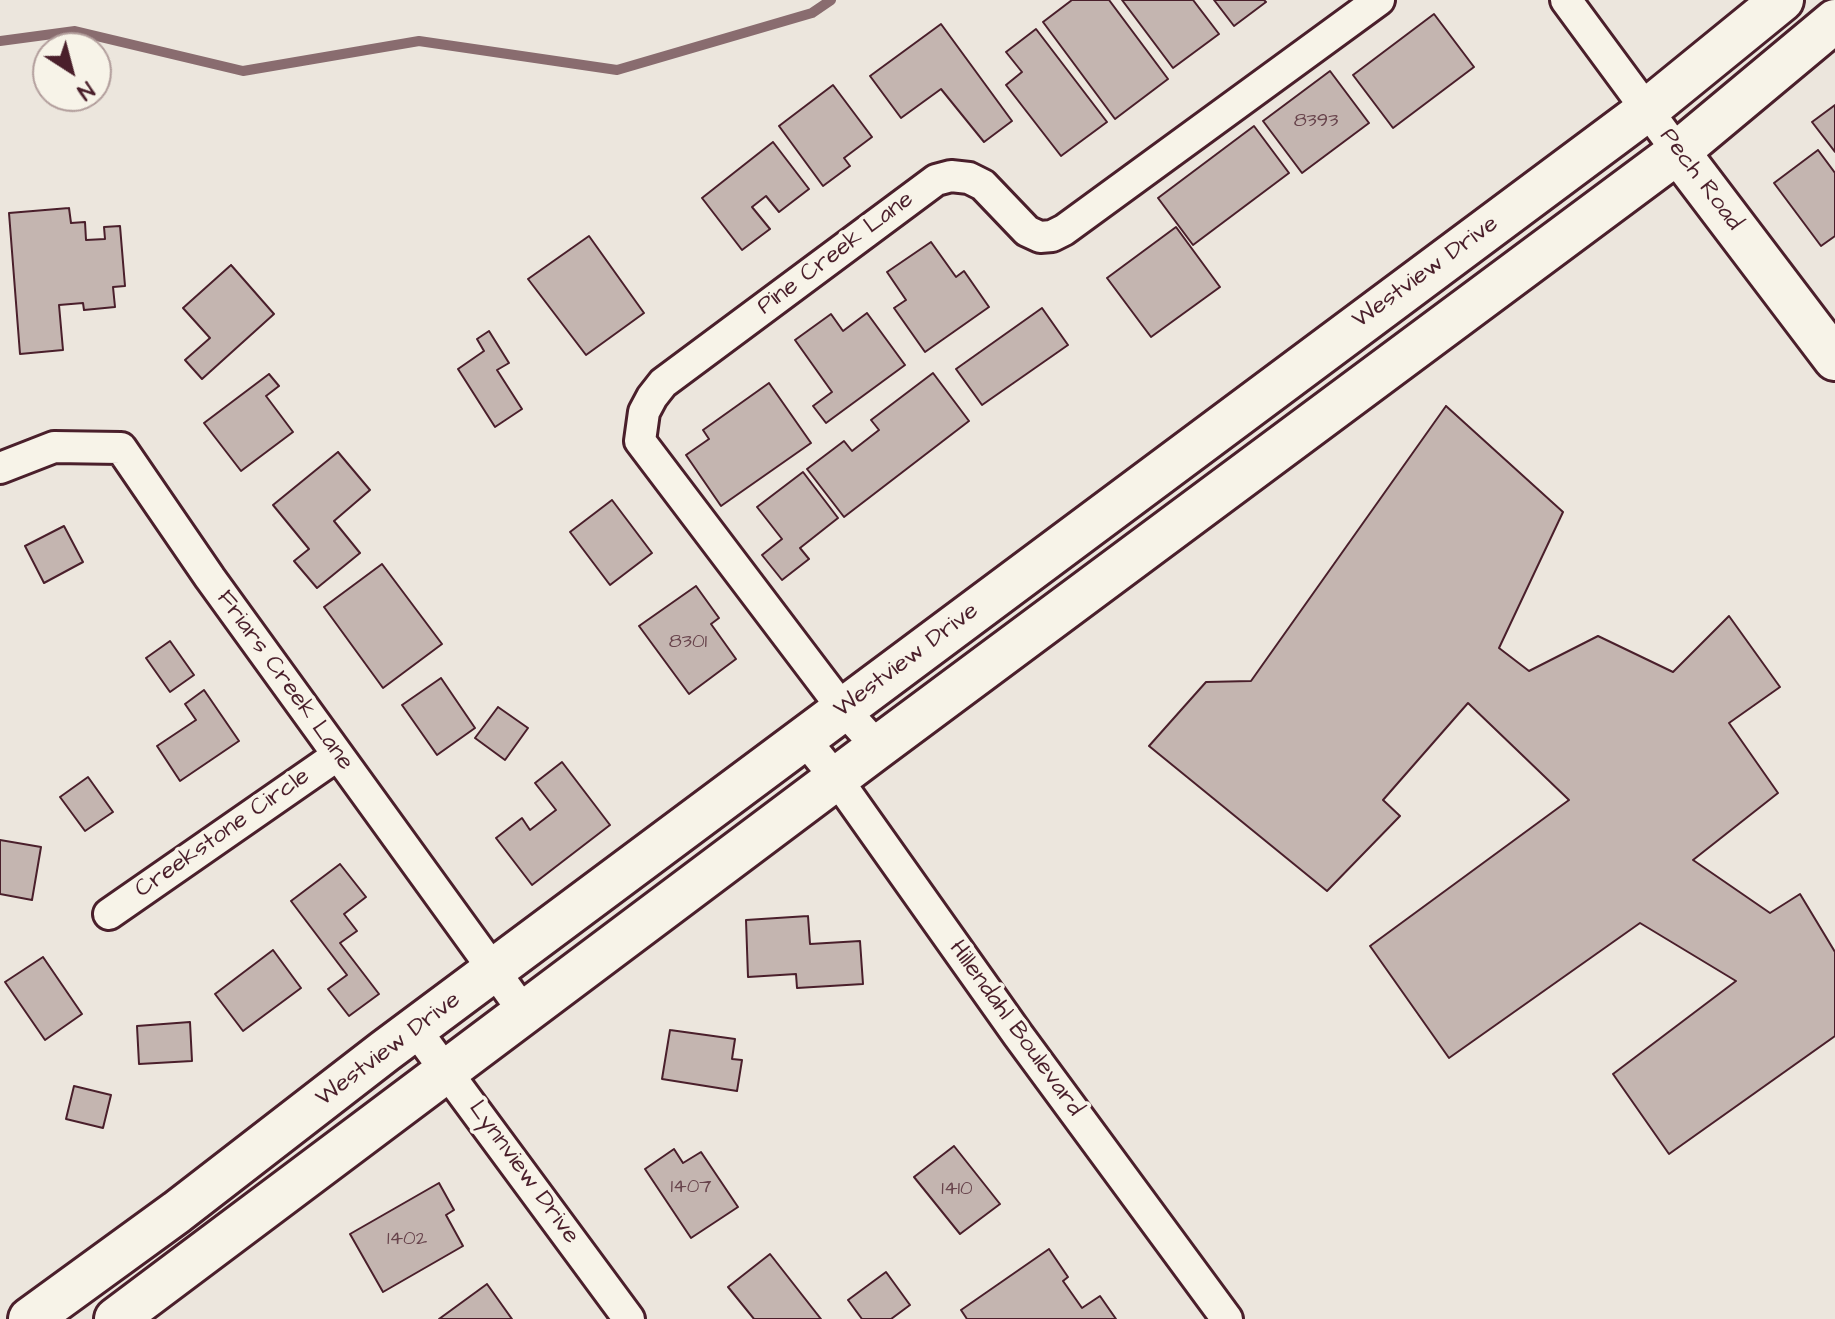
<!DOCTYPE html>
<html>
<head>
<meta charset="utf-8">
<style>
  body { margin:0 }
  #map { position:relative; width:1835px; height:1319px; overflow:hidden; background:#ece6dd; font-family:"Architects Daughter",sans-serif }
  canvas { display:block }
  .north { position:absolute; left:32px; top:32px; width:80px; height:80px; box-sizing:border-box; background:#f7f3e8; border:2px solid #b29e9c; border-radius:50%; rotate:144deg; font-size:22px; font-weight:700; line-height:32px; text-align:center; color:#4a1f2b }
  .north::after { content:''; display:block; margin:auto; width:28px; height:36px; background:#4a1f2b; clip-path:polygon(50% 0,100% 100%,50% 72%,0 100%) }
</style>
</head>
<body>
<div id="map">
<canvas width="1835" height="1319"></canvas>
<div class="north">N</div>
</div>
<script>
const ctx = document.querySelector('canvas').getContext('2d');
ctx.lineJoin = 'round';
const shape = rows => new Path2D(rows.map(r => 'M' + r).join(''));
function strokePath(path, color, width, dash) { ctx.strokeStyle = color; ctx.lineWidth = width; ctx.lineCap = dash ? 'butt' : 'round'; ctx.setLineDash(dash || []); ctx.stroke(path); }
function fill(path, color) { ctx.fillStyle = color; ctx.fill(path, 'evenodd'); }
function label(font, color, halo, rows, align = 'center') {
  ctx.font = font + ' "Architects Daughter",sans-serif'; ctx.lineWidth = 7; ctx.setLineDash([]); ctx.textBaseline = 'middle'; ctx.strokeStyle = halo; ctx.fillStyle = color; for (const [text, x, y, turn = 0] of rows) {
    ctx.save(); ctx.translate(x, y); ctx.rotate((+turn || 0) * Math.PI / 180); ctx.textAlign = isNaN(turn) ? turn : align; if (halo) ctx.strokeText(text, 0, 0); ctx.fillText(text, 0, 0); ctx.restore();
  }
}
const stream = shape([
  [0,41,75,31,243,71,419,41,617,70,812,13,831,0]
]);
const building = shape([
  [1072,0,1109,0,1168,79,1115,119,1043,22,1072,0],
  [1122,0,1193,0,1219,34,1173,68,1122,0],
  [1214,0,1264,0,1266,2,1234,26,1214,0],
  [1434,14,1474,67,1393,128,1353,75,1434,14],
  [941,24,1012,121,984,142,941,89,901,118,870,76,941,24],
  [1036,29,1107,122,1061,156,1006,85,1022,72,1006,52,1036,29],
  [1330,71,1369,123,1302,173,1263,121,1330,71],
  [833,85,872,137,844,158,850,166,823,186,779,126,833,85],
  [1835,105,1835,152,1812,122,1835,105],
  [1254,126,1289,173,1193,245,1158,198,1254,126],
  [773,142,809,189,779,212,766,196,752,207,770,229,742,250,702,198,773,142],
  [1818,150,1835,173,1835,236,1821,246,1774,183,1818,150],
  [69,208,71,223,85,222,86,240,105,239,104,227,120,226,125,286,113,287,115,307,84,310,83,303,59,305,63,350,20,354,9,213,69,208],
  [1176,227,1220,287,1151,337,1107,278,1176,227],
  [589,236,644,313,586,355,528,279,589,236],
  [931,242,956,277,964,271,989,307,925,352,894,308,906,300,887,272,931,242],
  [231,265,274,314,202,379,185,360,210,338,183,308,231,265],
  [1042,308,1068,345,982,405,956,369,1042,308],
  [867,313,905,365,826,423,813,406,832,392,795,340,831,314,843,331,867,313],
  [489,331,509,363,497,370,522,409,495,427,458,369,484,351,477,339,489,331],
  [933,373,969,421,844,517,807,469,844,441,852,451,879,430,871,420,933,373],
  [269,374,279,386,266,396,293,432,241,471,204,423,269,374],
  [769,383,811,443,721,506,686,455,709,439,703,430,769,383],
  [1446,406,1563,512,1499,648,1529,671,1598,636,1673,672,1729,616,1780,687,1729,723,1778,793,1693,860,1770,913,1800,894,1835,952,1835,1036,1669,1154,1613,1074,1736,981,1640,923,1449,1058,1370,946,1569,800,1468,703,1383,800,1400,816,1327,891,1149,746,1206,682,1251,681,1446,406],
  [338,452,370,490,334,521,360,553,317,588,294,561,309,549,273,505,338,452],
  [803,472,838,518,800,548,809,559,782,580,762,555,782,539,757,507,803,472],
  [612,500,652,553,610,585,570,532,612,500],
  [64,526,83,562,44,583,25,546,64,526],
  [382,564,442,644,383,688,324,607,382,564],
  [696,586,719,618,711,624,736,659,689,694,639,626,696,586],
  [170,641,194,675,170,692,146,658,170,641],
  [441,678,475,728,437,755,402,705,441,678],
  [204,690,239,741,180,781,157,746,196,720,185,704,204,690],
  [498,707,528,728,505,760,475,738,498,707],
  [562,762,610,825,532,885,496,838,522,818,530,830,556,810,535,783,562,762],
  [88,777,113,812,85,831,60,797,88,777],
  [0,840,41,847,32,900,0,894,0,840],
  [340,864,366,897,344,914,357,931,340,943,379,994,349,1016,328,989,347,975,291,901,340,864],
  [808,916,810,944,860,941,863,984,797,988,796,974,748,977,746,920,808,916],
  [273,950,301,988,243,1031,215,994,273,950],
  [43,957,82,1014,45,1040,5,982,43,957],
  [190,1022,192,1061,139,1064,137,1026,190,1022],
  [670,1030,735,1039,732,1059,742,1060,737,1091,662,1079,670,1030],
  [74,1086,111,1095,103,1128,66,1119,74,1086],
  [954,1146,1000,1204,960,1234,914,1177,954,1146],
  [674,1149,683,1163,701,1152,738,1207,691,1238,645,1169,674,1149],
  [439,1183,454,1210,446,1215,463,1246,383,1292,350,1234,439,1183],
  [1049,1249,1068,1277,1063,1281,1082,1308,1100,1296,1116,1319,967,1319,961,1310,1049,1249],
  [770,1254,821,1319,754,1319,728,1287,770,1254],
  [886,1272,910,1305,891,1319,862,1319,848,1300,886,1272],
  [487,1284,512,1319,439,1319,487,1284]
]);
const street = shape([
  [1566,0,1678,152],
  [0,468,54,447,121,448,210,578,524,1012],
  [804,739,836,778,1018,1035,1227,1319],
  [878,747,843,709,640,441,644,412,652,397,663,383,936,180,951,176,969,178,983,185,1027,231,1040,237,1052,236,1064,230,1379,0],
  [109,914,338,755],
  [415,1029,629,1319]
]);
const secondary = shape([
  [1678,152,1835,359],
  [30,1319,177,1212,385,1051,1647,110,1782,0],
  [116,1319,878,747,1678,152,1835,21]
]);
const numberNames = [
  ["8393",1316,122],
  ["8301",688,643],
  ["1407",691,1188],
  ["1410",957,1190],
  ["1402",407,1240]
];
const streetNames = [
  ["Pech Road",1700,180,53],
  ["Pine Creek Lane",836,254,-37],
  ["Westview Drive",1426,273,-36],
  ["Westview Drive",907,661,-37],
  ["Friars Creek Lane",284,681,54],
  ["Creekstone Circle",223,834,-35],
  ["Hillendahl Boulevard",1015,1029,54],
  ["Westview Drive",389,1050,-37],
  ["Lynnview Drive",523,1173,54]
];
strokePath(stream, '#896c6f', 10);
fill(building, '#c4b5b0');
strokePath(building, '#4a1f2b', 2);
strokePath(street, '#4a1f2b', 36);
strokePath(secondary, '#4a1f2b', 48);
strokePath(street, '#f7f3e8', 30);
strokePath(secondary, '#f7f3e8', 42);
label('20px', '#68444c', null, numberNames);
label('24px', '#4a1f2b', '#f7f3e8', streetNames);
</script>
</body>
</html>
